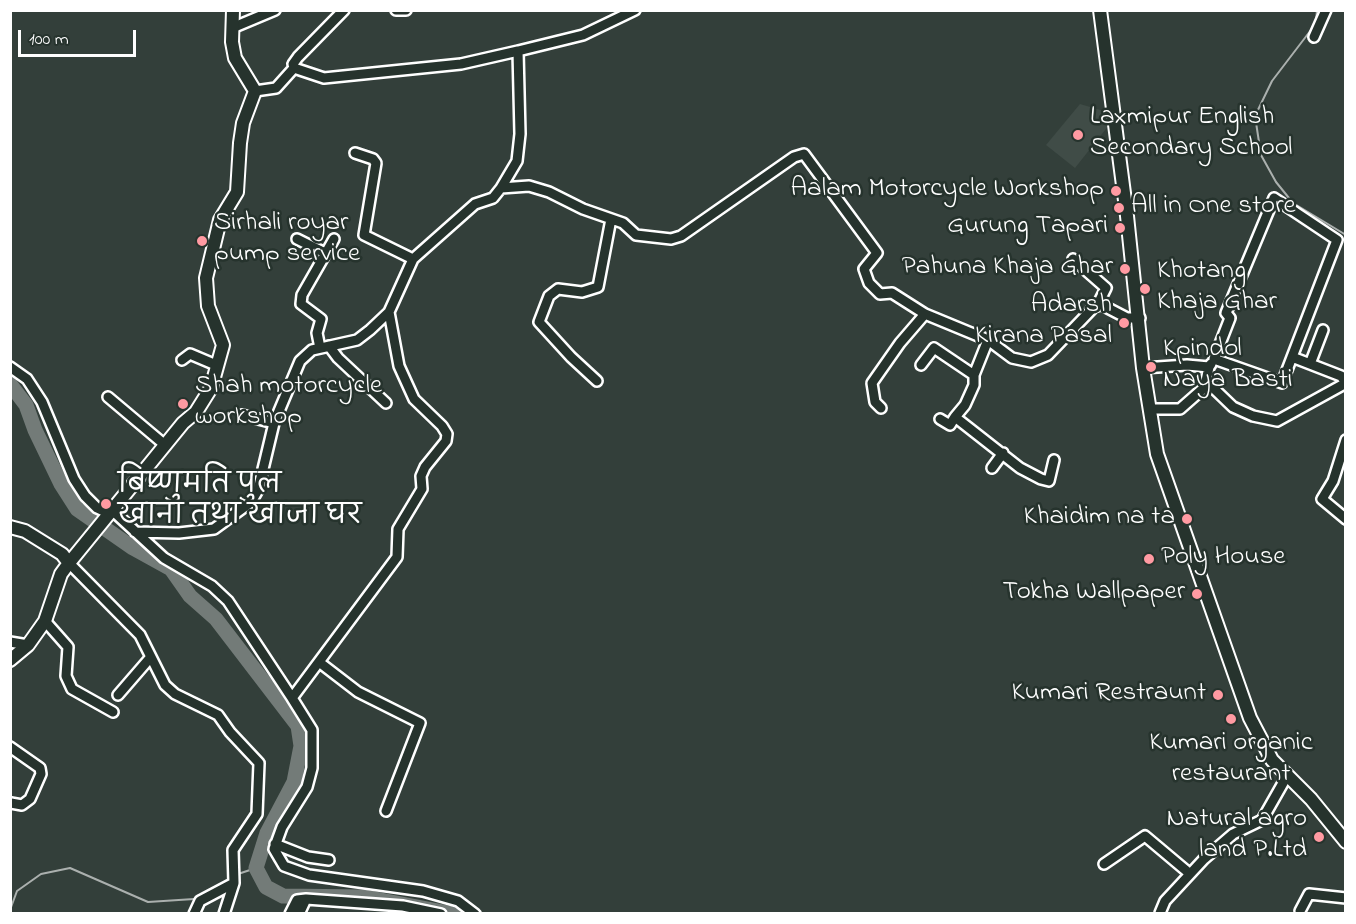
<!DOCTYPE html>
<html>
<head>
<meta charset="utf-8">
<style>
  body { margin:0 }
  #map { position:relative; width:1356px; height:924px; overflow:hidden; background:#333f3a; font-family:"Indie Flower",sans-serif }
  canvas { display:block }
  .frame { position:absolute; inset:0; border:12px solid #fff; pointer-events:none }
  .scale { position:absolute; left:18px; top:30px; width:118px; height:27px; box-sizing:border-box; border:3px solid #fff; border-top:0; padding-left:8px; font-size:18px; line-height:21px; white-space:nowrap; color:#fff; -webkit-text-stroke:4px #26332d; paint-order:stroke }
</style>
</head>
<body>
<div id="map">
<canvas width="1356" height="924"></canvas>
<div class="frame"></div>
<div class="scale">100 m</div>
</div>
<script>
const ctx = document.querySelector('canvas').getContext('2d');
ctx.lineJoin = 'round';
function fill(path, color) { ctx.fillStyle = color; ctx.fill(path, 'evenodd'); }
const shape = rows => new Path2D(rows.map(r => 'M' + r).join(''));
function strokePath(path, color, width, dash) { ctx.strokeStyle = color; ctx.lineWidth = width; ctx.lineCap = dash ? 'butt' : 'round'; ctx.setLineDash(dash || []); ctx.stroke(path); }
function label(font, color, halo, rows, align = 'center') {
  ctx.font = font + ' "Indie Flower","Playpen Sans Deva",sans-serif'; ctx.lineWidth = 5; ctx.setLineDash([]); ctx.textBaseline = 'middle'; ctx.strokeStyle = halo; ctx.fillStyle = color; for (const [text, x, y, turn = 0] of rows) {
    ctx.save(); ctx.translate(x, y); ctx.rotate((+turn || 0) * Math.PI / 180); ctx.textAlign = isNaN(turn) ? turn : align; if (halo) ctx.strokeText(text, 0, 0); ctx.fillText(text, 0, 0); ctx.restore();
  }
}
const built = shape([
  [1080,104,1107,112,1109,125,1075,168,1046,145]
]);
const stream = shape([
  [1316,21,1317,10],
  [1314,26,1272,81,1255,116,1261,155,1276,182,1293,203,1346,235],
  [238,874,256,868],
  [10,910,17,891,41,874,70,868,148,902,194,899,230,879]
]);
const river = shape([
  [10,384,26,405,35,430,61,484,77,509,133,548,171,569,190,596,216,619,298,726,301,746,294,782,267,833,256,868,266,887,283,896,365,897,454,914]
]);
const minor = shape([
  [396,10,406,10],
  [232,28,275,10],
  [1314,37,1326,10],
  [294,68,324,78,461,64,518,51],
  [255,91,276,88,294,68,293,64,298,57,344,10],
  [355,153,373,159,376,163,364,235,413,259],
  [501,188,529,186,549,192,583,209,623,223,636,235,671,239,681,236,794,157,804,154,877,253,864,269,869,283,880,294,892,293,925,314,988,340,1012,358,1031,362,1048,355,1094,307,1100,304,1127,318,1140,318],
  [1274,198,1337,240,1282,383,1214,359,1230,318,1226,313,1274,198],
  [297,239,325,253],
  [1073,259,1106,288,1097,306],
  [389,312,399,366,414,399,442,426,447,434,446,441,425,467,421,476,422,489,398,529,397,557,292,698,312,730,312,768,307,787,282,827,274,849,284,866,309,875,423,891,458,901,475,914],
  [988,340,974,375,974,385,965,405,955,417,1020,468,1041,479,1049,481,1054,460],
  [329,346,338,358,386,403],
  [320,348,317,333,321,319,301,304,302,295,334,239],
  [1292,357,1341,376,1346,382],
  [182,360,190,354,216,365],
  [1310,364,1323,330],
  [921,365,934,348,974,375],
  [10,367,27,379,42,402,74,479,85,496,97,508,110,514],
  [1209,367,1206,381,1233,407,1253,416,1277,421,1346,383],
  [1143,368,1187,365,1209,367,1211,364],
  [597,381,571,357,539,322,549,296,558,289,582,292,598,287,611,219],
  [108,397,165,445],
  [881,408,875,402,872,383,900,343,925,314],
  [1149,409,1180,409,1205,387,1214,386],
  [242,415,274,423],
  [940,419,950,425,955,417],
  [1346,440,1333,481,1322,499,1346,519],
  [992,468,1003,453],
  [113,511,164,558,212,586,228,601,292,698],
  [135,532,179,533,214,529,251,502,258,490,274,423,300,361,312,350,357,340,370,330,389,312,413,259,475,204,493,198,501,188,517,161,520,134,518,51,583,35,635,10],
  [69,563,140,635,165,685,175,694,218,715,230,732,259,763,257,814,233,850,234,883,224,914],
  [45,621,68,647,66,676,72,689,113,712],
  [10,642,28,645],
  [319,662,358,692,420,723,386,811],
  [118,695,150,658],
  [10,747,40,768,41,774,30,799,22,805,11,803],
  [275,844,308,857,329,860],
  [1104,864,1145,836,1189,873],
  [1300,911,1309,894,1346,898],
  [1160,913,1165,901,1204,859,1233,834,1262,820,1287,776],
  [194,914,200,901,234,883],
  [290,914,297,900,306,899,403,906,441,914],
  [299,914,306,899]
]);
const tertiary = shape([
  [1100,10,1127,216,1143,368,1157,454,1250,718,1272,760,1311,799,1346,842],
  [10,527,25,531,62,554,69,563],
  [10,660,28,645,45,621,61,574,69,563,183,423,196,412,211,388,223,345,208,306,206,278,220,220,237,192,240,143,243,123,255,91,235,58,232,42,233,10]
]);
const markers = [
  [1078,135,6,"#ff9aa2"],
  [1116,191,6,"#ff9aa2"],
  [1119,208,6,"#ff9aa2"],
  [1120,228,6,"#ff9aa2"],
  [202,241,6,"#ff9aa2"],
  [1125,269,6,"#ff9aa2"],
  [1145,289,6,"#ff9aa2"],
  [1124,323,6,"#ff9aa2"],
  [1151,367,6,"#ff9aa2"],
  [183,404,6,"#ff9aa2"],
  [106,504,6,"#ff9aa2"],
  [1187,519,6,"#ff9aa2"],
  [1149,559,6,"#ff9aa2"],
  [1197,594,6,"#ff9aa2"],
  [1218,695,6,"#ff9aa2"],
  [1231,719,6,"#ff9aa2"],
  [1319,837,6,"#ff9aa2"]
];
const poiNames = [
  ["Laxmipur English",1090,119],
  ["Secondary School",1090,150],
  ["Aalam Motorcycle Workshop",1104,191,"right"],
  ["All in One store",1131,208],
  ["Sirhali royar",214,225],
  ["pump service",214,256],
  ["Gurung Tapari",1108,228,"right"],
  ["Pahuna Khaja Ghar",1113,269,"right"],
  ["Khotang",1157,273],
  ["Khaja Ghar",1157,304],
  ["Adarsh",1112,307,"right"],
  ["Kirana Pasal",1112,338,"right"],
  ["Kpindol",1163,351],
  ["Naya Basti",1163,382],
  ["Shah motorcycle",195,388],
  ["workshop",195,419],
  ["बिष्णुमति पुल",118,488],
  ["खाना तथा खाजा घर",118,519],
  ["Khaidim na ta",1175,519,"right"],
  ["Poly House",1161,559],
  ["Tokha Wallpaper",1185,594,"right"],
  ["Kumari Restraunt",1206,695,"right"],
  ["Kumari organic",1231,745,"center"],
  ["restaurant",1231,776,"center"],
  ["Natural agro",1307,821,"right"],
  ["land P.Ltd",1307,852,"right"]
];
fill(built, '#404c47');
strokePath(stream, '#abb0ae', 2);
strokePath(river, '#737b78', 15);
strokePath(minor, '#fff', 14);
strokePath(tertiary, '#fff', 16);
strokePath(minor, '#26332d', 9);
strokePath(tertiary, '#26332d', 12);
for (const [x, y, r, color] of markers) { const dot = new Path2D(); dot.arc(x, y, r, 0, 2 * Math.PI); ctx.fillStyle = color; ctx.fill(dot); strokePath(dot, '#26332d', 2); }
label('27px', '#fff', '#26332d', poiNames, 'left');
</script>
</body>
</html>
